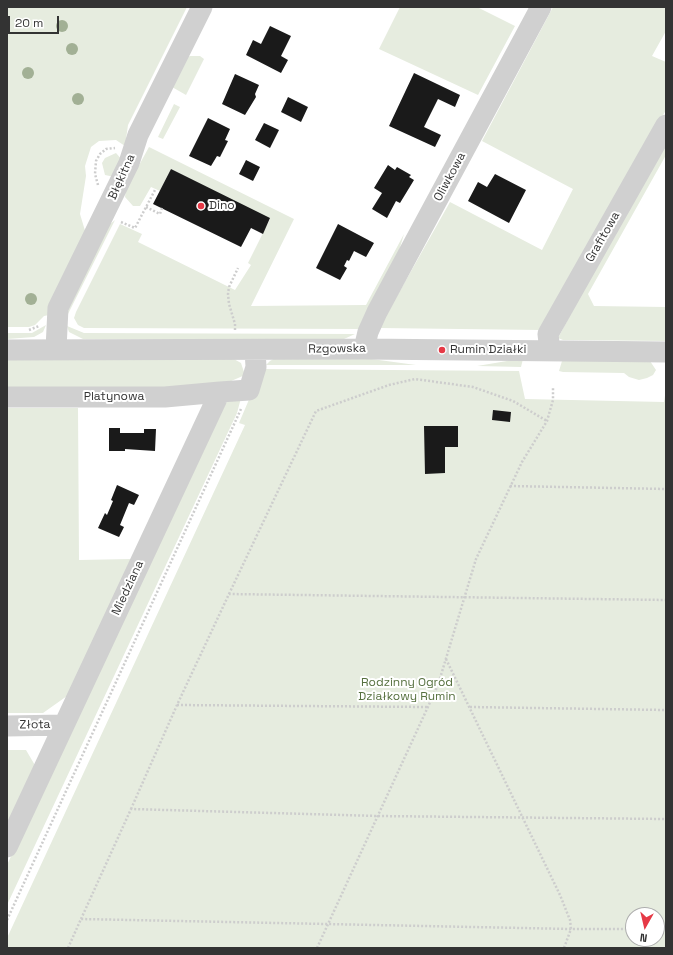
<!DOCTYPE html>
<html>
<head>
<meta charset="utf-8">
<style>
  body { margin:0 }
  #map { position:relative; width:673px; height:955px; overflow:hidden; background:#fff; font-family:"Space Grotesk",sans-serif }
  canvas { display:block }
  .frame { position:absolute; inset:0; border:8px solid #333; pointer-events:none }
  .north { position:absolute; left:625px; top:907px; width:40px; height:40px; box-sizing:border-box; background:#fff; border:1px solid #adadad; border-radius:50%; rotate:188deg; font-size:11px; font-weight:700; line-height:16px; text-align:center; color:#333 }
  .north::after { content:''; display:block; margin:auto; width:14px; height:18px; background:#e63946; clip-path:polygon(50% 0,100% 100%,50% 72%,0 100%) }
  .scale { position:absolute; left:8px; top:16px; width:51px; height:18px; box-sizing:border-box; border:2px solid #333; border-top:0; padding-left:5px; font-size:12px; line-height:14px; white-space:nowrap; color:#333; -webkit-text-stroke:3px #fff; paint-order:stroke }
</style>
</head>
<body>
<div id="map">
<canvas width="673" height="955"></canvas>
<div class="frame"></div>
<div class="north">N</div>
<div class="scale">20 m</div>
</div>
<script>
const ctx = document.querySelector('canvas').getContext('2d');
ctx.lineJoin = 'round';
function fill(path, color) { ctx.fillStyle = color; ctx.fill(path, 'evenodd'); }
const shape = rows => new Path2D(rows.map(r => 'M' + r).join(''));
function strokePath(path, color, width, dash) { ctx.strokeStyle = color; ctx.lineWidth = width; ctx.lineCap = dash ? 'butt' : 'round'; ctx.setLineDash(dash || []); ctx.stroke(path); }
function label(font, color, halo, rows, align = 'center') {
  ctx.font = font + ' "Space Grotesk",sans-serif'; ctx.lineWidth = 4; ctx.setLineDash([]); ctx.textBaseline = 'middle'; ctx.strokeStyle = halo; ctx.fillStyle = color; for (const [text, x, y, turn = 0] of rows) {
    ctx.save(); ctx.translate(x, y); ctx.rotate((+turn || 0) * Math.PI / 180); ctx.textAlign = isNaN(turn) ? turn : align; if (halo) ctx.strokeText(text, 0, 0); ctx.fillText(text, 0, 0); ctx.restore();
  }
}
const green = shape([
  [7,7,187,7,128,125,125,146,116,140,99,141,91,147,85,166,86,176,80,214,86,234,49,315,44,316,35,325,29,327,7,327],
  [400,7,477,7,515,26,478,95,379,49],
  [553,7,666,7,666,31,652,56,666,62,666,110,542,330,379,328,450,202,542,250,573,189,482,141],
  [190,56,200,56,204,59,186,95,172,87,186,58],
  [174,104,180,107,163,139,158,137],
  [666,135,666,155,588,294,594,306,666,307,666,341,563,340,558,338],
  [149,147,294,219,251,306,366,305,404,234,395,264,362,329,84,328,78,325,74,318,76,312,120,224,142,234,138,242,235,290,251,265,248,263,270,219,171,169,160,191,151,187,140,206,133,206,125,197,126,189],
  [116,153,123,161,115,177,105,175,102,163,105,158],
  [115,220,68,314,66,315,109,225],
  [46,325,43,332,34,337,7,339,7,333,32,333],
  [67,326,84,333,355,334,344,339,83,339,69,332],
  [7,357,232,358,241,363,245,375,222,385,201,387,7,390],
  [277,357,364,358,416,365,266,365,270,361],
  [523,359,521,367,477,366,513,360],
  [562,361,650,361,656,370,653,375,647,378,639,380,629,377,624,373,563,372,559,371],
  [262,369,519,371,525,399,664,402,666,389,666,948,7,948,7,938,245,425,239,423],
  [633,915,657,915,657,939,633,939],
  [241,398,237,413,7,905,7,865,214,419,229,399],
  [7,408,78,408,79,560,131,559,67,696,43,713,7,713],
  [7,750,26,750,36,767,7,830]
]);
const building = shape([
  [270,26,291,36,281,56,288,60,281,73,246,55,253,40,261,44],
  [414,73,460,95,455,107,438,99,424,127,441,135,435,147,389,126],
  [235,74,259,85,255,94,256,97,245,115,222,104],
  [288,97,308,107,301,122,281,112],
  [208,118,230,129,225,140,228,141,220,157,217,156,211,166,189,156],
  [264,123,279,130,270,148,255,140],
  [246,160,260,167,253,181,239,174],
  [388,165,395,170,397,167,411,175,409,177,414,180,400,203,396,201,387,218,372,209,382,193,374,188],
  [171,169,270,218,263,234,251,228,241,247,153,204],
  [495,174,526,190,509,223,468,201,478,182,487,187],
  [338,224,374,243,366,257,354,251,349,261,347,260,344,266,347,268,340,280,316,268],
  [493,410,511,412,510,422,492,420],
  [424,426,458,426,458,447,445,447,445,473,425,474],
  [109,428,120,428,120,433,144,433,144,429,156,429,155,451,125,449,125,451,109,451],
  [117,485,139,495,134,505,129,503,120,525,124,527,119,537,98,528,105,513,107,515,113,501,111,500]
]);
const path = shape([
  [98,185,95,174,96,161,100,154,106,149,115,148],
  [146,207,160,214,162,208],
  [121,222,135,228,155,190],
  [29,330,39,326],
  [235,330,235,324,229,304,228,294,229,287,238,268],
  [510,486,666,489],
  [229,594,316,411,389,385,415,379,473,387,513,401,547,421],
  [446,659,560,895,570,920,571,929,633,929],
  [177,705,428,707],
  [470,707,666,710],
  [131,809,177,705,229,594,666,600],
  [81,919,131,809,378,816,666,819],
  [7,920,241,409],
  [657,929,666,929],
  [68,948,81,919,571,929,564,948],
  [317,948,438,685,476,559,522,462,547,421,553,400,553,388]
]);
const minor = shape([
  [56,349,58,308,129,163,138,135,202,7],
  [364,349,368,332,377,312,541,7],
  [7,350,364,349,666,352],
  [550,351,548,334,666,125],
  [7,397,165,397,220,392],
  [7,726,64,725],
  [7,847,220,392,249,390,256,367,255,350]
]);
const trees = [
  [62,26],
  [72,49],
  [28,73],
  [78,99],
  [31,299]
];
const markers = [
  [201,206,4,"#e63946"],
  [442,350,4,"#e63946"]
];
const streetNames = [
  ["Błękitna",122,177,-66],
  ["Oliwkowa",450,177,-62],
  ["Grafitowa",603,237,-60],
  ["Rzgowska",337,349,-1],
  ["Platynowa",114,397],
  ["Miedziana",128,588,-65],
  ["Złota",35,725,-1]
];
const poiNames = [
  ["Dino",209,206],
  ["Rumin Działki",450,350]
];
const parkNames = [
  ["Rodzinny Ogród",407,683],
  ["Działkowy Rumin",407,697]
];
fill(green, '#e6ecdf');
fill(building, '#1a1a1a');
strokePath(path, '#cdcdcd', 2.5, [2, 2]);
strokePath(minor, '#d0d0d0', 21);
ctx.fillStyle = '#a2b095';
for (const [x, y] of trees) { ctx.beginPath(); ctx.arc(x, y, 6, 0, 2 * Math.PI); ctx.fill(); }
for (const [x, y, r, color] of markers) { const dot = new Path2D(); dot.arc(x, y, r, 0, 2 * Math.PI); ctx.fillStyle = color; ctx.fill(dot); strokePath(dot, '#fff', 1.5); }
label('12px', '#333', '#fff', streetNames);
label('12px', '#333', '#fff', poiNames, 'left');
label('12px', '#56703f', '#fff', parkNames);
</script>
</body>
</html>
